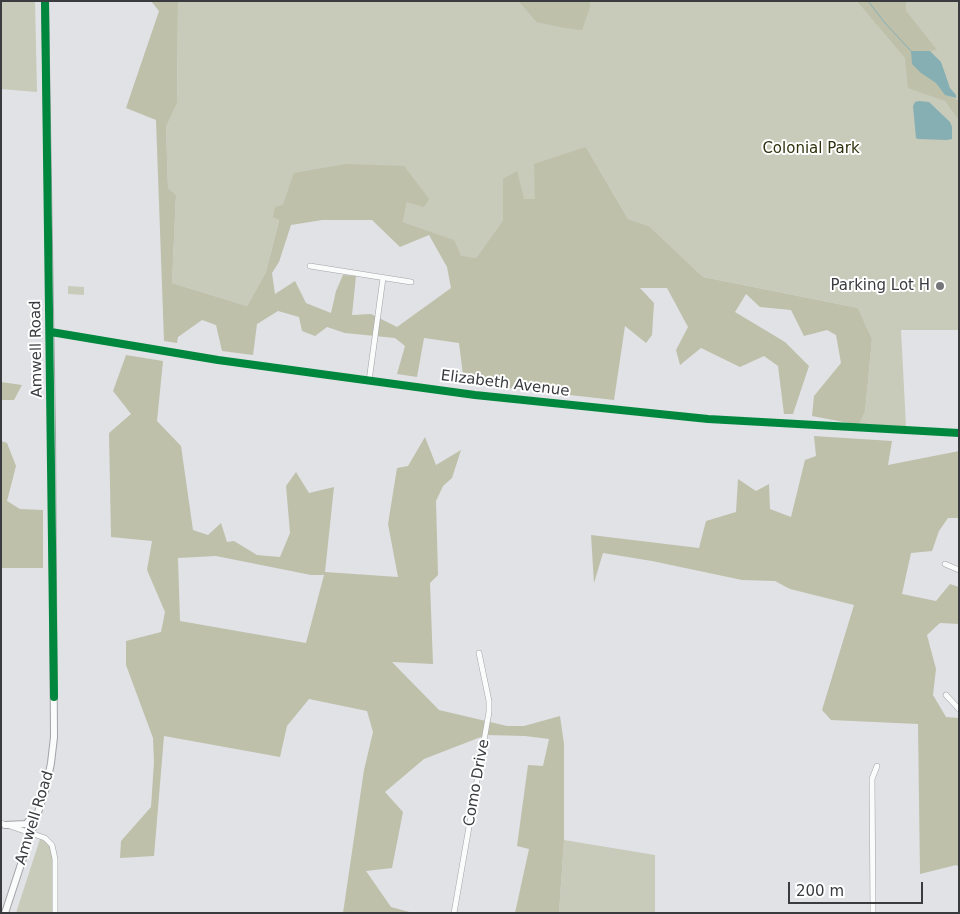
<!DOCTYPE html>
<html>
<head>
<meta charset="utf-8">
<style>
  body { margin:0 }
  #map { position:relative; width:960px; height:914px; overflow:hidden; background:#e0e2e6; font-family:"DejaVu Sans",sans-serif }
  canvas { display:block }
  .frame { position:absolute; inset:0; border:2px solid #393b3f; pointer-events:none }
  .scale { position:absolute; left:788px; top:882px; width:135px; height:22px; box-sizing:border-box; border:2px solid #393b3f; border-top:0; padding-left:6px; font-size:15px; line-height:18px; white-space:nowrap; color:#393b3f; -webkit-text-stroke:4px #fff; paint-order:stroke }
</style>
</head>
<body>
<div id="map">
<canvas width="960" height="914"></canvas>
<div class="frame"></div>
<div class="scale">200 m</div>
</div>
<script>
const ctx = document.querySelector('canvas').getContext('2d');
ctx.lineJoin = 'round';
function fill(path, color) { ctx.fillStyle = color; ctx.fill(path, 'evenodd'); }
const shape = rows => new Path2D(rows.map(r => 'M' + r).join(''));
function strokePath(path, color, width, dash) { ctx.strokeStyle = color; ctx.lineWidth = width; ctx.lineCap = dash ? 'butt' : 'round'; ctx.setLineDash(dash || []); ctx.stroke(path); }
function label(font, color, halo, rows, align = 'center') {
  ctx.font = font + ' "DejaVu Sans",sans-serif'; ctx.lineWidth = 4; ctx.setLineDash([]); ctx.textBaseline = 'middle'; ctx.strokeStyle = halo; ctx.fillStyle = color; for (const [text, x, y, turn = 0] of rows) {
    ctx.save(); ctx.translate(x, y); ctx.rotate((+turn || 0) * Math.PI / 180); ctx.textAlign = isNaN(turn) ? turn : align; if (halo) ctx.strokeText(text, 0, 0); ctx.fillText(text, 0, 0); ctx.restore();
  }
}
const green = shape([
  [1,1,35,1,37,92,1,89],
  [178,1,518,1,536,22,590,7,590,1,901,1,905,10,906,1,959,1,959,330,901,330,906,427,859,425,865,412,872,339,858,308,703,277,649,226,628,219,586,147,535,199,524,199,503,179,503,220,476,258,461,257,453,240,403,222,407,202,429,199,279,219,266,272,247,306,172,283,176,195,168,188,166,127,177,103],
  [68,286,84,287,84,295,68,294],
  [40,839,49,844,54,860,54,913,16,913],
  [564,840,655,855,655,913,559,913]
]);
const forest = shape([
  [151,1,178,1,177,103,166,127,168,188,176,195,172,283,247,306,266,272,279,220,273,217,275,207,283,205,294,173,346,164,404,166,429,199,424,207,407,202,403,222,454,240,461,256,476,258,503,220,503,179,517,171,524,199,535,199,534,164,586,147,628,219,649,226,703,277,858,308,872,339,865,412,859,425,812,416,814,396,841,363,836,335,827,330,804,336,791,310,760,307,746,294,735,312,785,342,809,366,793,414,784,414,778,366,764,356,740,367,701,348,680,365,676,350,688,327,667,288,640,288,654,303,652,335,646,343,625,326,614,400,464,383,459,343,424,338,417,377,397,374,405,346,395,338,345,333,327,327,315,336,302,331,299,317,278,311,257,324,253,355,222,351,216,325,202,320,178,337,177,343,164,341,156,120,126,108,159,11],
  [322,220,372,220,400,247,429,235,447,267,451,288,397,327,371,314,352,315,356,276,343,275,336,291,331,313,306,303,295,281,275,294,272,273,279,262,291,225],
  [518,1,590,1,590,7,582,30,565,28,536,22],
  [857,1,906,1,906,11,937,50,930,51,921,73,936,83,945,94,959,101,959,120,945,101,908,88,905,58],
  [126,355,163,361,157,421,181,446,193,530,208,535,221,523,227,542,234,541,257,555,280,557,290,533,286,486,296,472,309,493,334,487,325,572,398,577,388,524,397,468,408,466,425,437,436,465,461,450,452,478,443,486,436,501,438,575,430,583,433,664,392,662,439,710,507,726,524,726,560,716,564,744,564,840,559,913,515,913,529,849,517,846,528,765,543,766,549,739,525,736,486,735,424,759,385,792,403,812,392,868,366,871,391,907,413,913,343,913,364,770,373,732,367,711,309,699,287,726,280,757,164,736,154,856,120,858,121,841,151,807,154,762,153,738,126,665,126,641,161,632,165,612,147,570,152,541,111,537,109,433,131,414,113,391],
  [216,556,311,575,324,575,306,643,180,621,178,558],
  [1,382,22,385,14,400,1,400],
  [814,436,892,441,888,465,959,451,959,518,948,518,939,531,932,551,911,553,902,594,936,601,950,584,959,587,959,624,940,623,927,635,936,669,933,695,946,717,959,718,959,867,956,865,920,874,918,724,831,720,822,710,854,605,790,589,775,581,742,580,652,561,603,553,594,583,591,535,699,548,706,521,736,512,738,479,756,491,769,484,770,509,791,517,805,460,816,456],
  [1,441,7,443,16,466,7,501,20,509,43,510,43,568,1,568]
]);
const water = shape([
  [911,51,930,51,941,62,950,88,956,95,956,98,945,95,936,83,921,73,912,64],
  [919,101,929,102,950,122,952,127,952,139,947,140,918,139,916,138,913,106,915,102]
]);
const stream = shape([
  [868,1,885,23,911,51]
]);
const minor = shape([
  [310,266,411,282],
  [51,332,218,360,475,395,708,419,959,433],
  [369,381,383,278],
  [945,564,959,570],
  [946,695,959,709],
  [1,823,45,838,52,845,55,859,55,913],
  [454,913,489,712,489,701,479,653],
  [873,913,872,779,877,766]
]);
const major = shape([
  [5,825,26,824,35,814],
  [5,913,46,788,51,763,54,737,52,431,45,1]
]);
const cycleway = shape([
  [45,1,54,697],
  [51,332,218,360,475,395,708,419,959,433]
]);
const markers = [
  [940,286,5,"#737579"]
];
const parkNames = [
  ["Colonial Park",811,149]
];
const poiNames = [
  ["Parking Lot H",930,286]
];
const streetNames = [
  ["Amwell Road",37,349,-91],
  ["Elizabeth Avenue",505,384,7],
  ["Como Drive",477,783,-80],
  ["Amwell Road",35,818,-73]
];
fill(green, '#c8caba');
fill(forest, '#bec0aa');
fill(water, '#86afb4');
strokePath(stream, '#86afb4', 1);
strokePath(minor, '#a2a3a7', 6);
strokePath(major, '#a2a3a7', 8);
strokePath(minor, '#fafbfb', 5);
strokePath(major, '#fafbfb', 6);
strokePath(cycleway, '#00873e', 8);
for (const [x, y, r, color] of markers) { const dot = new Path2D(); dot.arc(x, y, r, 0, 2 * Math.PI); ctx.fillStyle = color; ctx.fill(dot); strokePath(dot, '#fff', 2); }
label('15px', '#2f310d', '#fff', parkNames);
label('15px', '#393b3f', '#fff', poiNames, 'right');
label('15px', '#393b3f', '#fff', streetNames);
</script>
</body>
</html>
